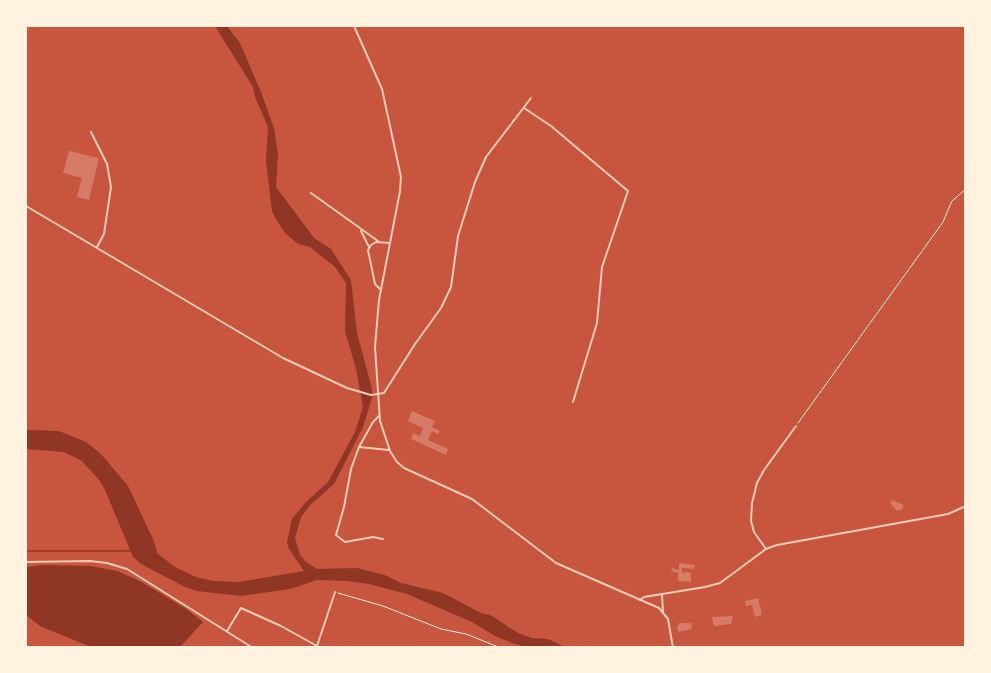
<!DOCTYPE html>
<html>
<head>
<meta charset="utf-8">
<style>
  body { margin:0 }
  #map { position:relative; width:991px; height:673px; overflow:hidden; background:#c8553d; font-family:"Archivo Narrow",sans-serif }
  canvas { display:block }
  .frame { position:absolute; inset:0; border:27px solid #fff3e0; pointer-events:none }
</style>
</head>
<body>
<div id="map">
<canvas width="991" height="673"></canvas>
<div class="frame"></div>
</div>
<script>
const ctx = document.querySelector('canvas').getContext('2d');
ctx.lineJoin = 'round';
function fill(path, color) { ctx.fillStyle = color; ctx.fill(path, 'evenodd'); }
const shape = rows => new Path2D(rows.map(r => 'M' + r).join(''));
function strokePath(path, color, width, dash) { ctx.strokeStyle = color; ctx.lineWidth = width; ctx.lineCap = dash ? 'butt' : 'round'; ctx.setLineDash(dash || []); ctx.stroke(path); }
const water = shape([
  [215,26,227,26,240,43,261,92,274,128,278,155,276,187,314,238,331,249,351,280,357,333,372,389,372,398,363,427,334,484,310,505,301,517,295,538,300,555,306,562,317,569,357,568,385,575,401,583,443,593,481,613,490,615,518,633,532,638,548,639,565,647,526,647,515,644,495,636,472,622,407,594,369,584,347,581,317,580,290,589,241,596,197,591,185,587,141,564,133,557,105,490,100,481,82,461,64,452,26,449,26,430,59,431,86,442,101,454,128,486,153,539,158,554,175,567,196,577,213,581,239,582,304,571,289,549,287,542,292,519,305,503,328,482,355,432,363,407,356,369,345,331,346,283,334,266,310,247,298,244,285,233,276,219,272,211,266,161,268,127,255,97,253,87],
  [43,565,91,566,117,571,138,580,185,608,203,622,180,647,91,647,40,626,26,615,26,567]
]);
const stream = shape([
  [26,551,130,551]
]);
const building = shape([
  [69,151,99,158,89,200,77,197,82,178,63,173],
  [412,411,435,421,432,427,440,431,438,434,432,431,428,440,448,449,446,455,411,439,413,433,420,436,423,428,408,421],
  [893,500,898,503,899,502,903,505,903,508,900,511,898,509,897,511,890,503],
  [679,563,695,565,694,569,682,568,682,573,688,572,691,573,691,582,678,581,678,573,671,571,672,568,679,570],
  [758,598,762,615,755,617,752,605,746,606,745,601],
  [733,616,731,624,714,626,713,623,712,617],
  [679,623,691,623,692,629,678,632,677,626,679,625]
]);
const path = shape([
  [798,423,943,222,952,201,966,189],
  [338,593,383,606,441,629,466,634,501,648]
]);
const minor = shape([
  [524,108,551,126,628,191,602,267,597,323,573,402],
  [91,132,107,164,111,187,104,234,97,247],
  [311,193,378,241],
  [26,206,283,358,347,388,371,395,384,393,415,344,441,308,451,287,458,236,475,182,486,157,531,98],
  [361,231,369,247],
  [381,290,375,284,368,250,371,245,376,242,390,243],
  [379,416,373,422,359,447,351,469,344,507,336,535,345,542,373,537,383,539],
  [359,447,389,450],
  [766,549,754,532,751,521,752,503,757,483,764,470,796,426],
  [26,562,90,561,107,563,127,569,253,648],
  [662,594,663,612],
  [640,600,644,597,705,587,720,583,766,549,777,545,948,514,966,506],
  [227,631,241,608,281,626,317,646,316,648],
  [320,648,317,646,335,592]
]);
const tertiary = shape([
  [354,26,382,89,401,177,400,191,379,300,375,347,380,421,390,451,397,462,404,468,472,499,556,563,659,608,668,619,673,648]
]);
fill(water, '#8f3625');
strokePath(stream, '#8f3625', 1.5);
fill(building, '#d67c66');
strokePath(path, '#fff3e0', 1);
strokePath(minor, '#f1ccb7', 2);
strokePath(tertiary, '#f1ccb7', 2);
</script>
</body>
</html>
